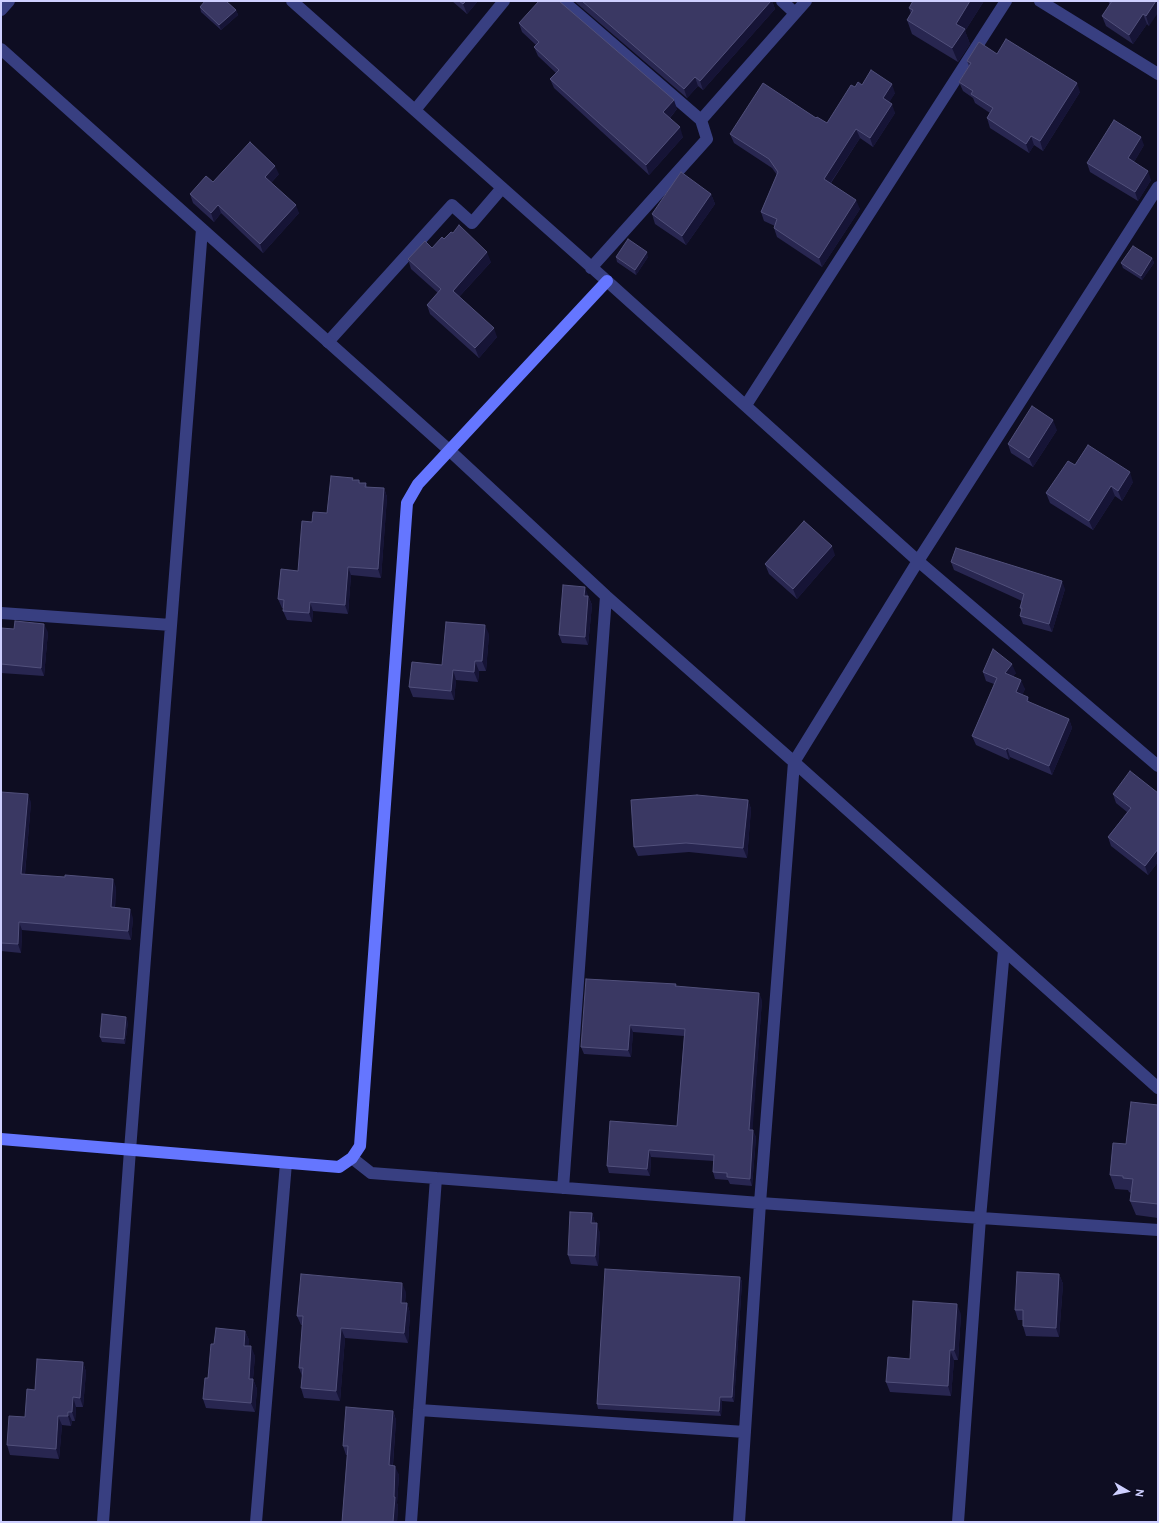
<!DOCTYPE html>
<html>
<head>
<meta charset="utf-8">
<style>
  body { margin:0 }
  #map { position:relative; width:1159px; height:1523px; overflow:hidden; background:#0e0d22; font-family:Overpass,sans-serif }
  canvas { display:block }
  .frame { position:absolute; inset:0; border:2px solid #cecfff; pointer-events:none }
  .north { position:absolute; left:1107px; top:1471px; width:40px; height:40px; -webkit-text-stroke:3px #0e0d22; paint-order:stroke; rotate:99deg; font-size:11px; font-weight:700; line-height:16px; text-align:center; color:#cecfff }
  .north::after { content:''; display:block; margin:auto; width:14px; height:18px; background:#cecfff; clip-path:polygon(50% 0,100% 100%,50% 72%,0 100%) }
</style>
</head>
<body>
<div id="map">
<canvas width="1159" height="1523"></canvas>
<div class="frame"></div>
<div class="north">N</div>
</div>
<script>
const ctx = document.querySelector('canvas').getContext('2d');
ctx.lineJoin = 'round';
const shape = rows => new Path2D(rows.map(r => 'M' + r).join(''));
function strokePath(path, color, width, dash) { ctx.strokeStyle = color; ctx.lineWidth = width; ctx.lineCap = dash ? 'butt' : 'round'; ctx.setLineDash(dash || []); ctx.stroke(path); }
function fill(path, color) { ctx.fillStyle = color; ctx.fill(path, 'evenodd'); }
const lane = shape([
  [328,342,452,205,472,223,502,188]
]);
const street = shape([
  [292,1,607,281,918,561,1158,766],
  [563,1,701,120],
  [782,1,795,13],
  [1040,1,1158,74],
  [1,10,9,1],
  [1,49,449,450,606,596,794,762,1158,1088],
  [415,110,504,1],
  [591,268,707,139,701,120,806,1],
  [746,405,1006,1],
  [1,613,171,625],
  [352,1158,371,1173,760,1203,1158,1230],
  [563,1188,606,596],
  [419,1410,745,1432],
  [103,1522,130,1150,202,229],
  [256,1522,286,1163],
  [411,1522,436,1178],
  [739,1522,760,1203,794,762,918,561,1158,187],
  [958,1522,980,1218,1004,950]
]);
const secondary = shape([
  [1,1139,339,1167,352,1158,360,1146,407,503,418,484,607,281]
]);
const wall = shape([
  [452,1,478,1,467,14],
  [574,1,772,1,775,9,703,90,698,86,687,98],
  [911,1,984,1,965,31,970,44,958,62,912,34,907,20,911,14,909,8,912,3],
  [1108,1,1158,1,1149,26,1147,24,1133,44,1106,26,1102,16,1110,5],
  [200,7,236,10,238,15,221,30,201,12],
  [519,23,677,109,670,118,683,137,649,175,554,88,550,79,556,73,538,56,534,47,536,45,522,32],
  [997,54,1080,92,1043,151,1034,145,1029,153,990,128,987,118,990,113,975,103,973,98,963,91,959,82,969,66,967,61],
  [862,85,895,93,889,102,895,113,873,147,860,138,831,183,860,209,822,267,777,237,774,228,775,226,764,221,761,212,777,175,772,168,734,143,730,134,816,118,827,123],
  [1144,145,1134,162,1151,180,1138,201,1090,172,1087,163],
  [279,174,271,183,299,213,263,253,221,213,214,222,193,203,190,194,213,182],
  [711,194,715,204,686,245,655,224,652,214],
  [444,239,491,262,459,297,497,337,479,358,430,314,427,305,438,293,411,269,408,259,432,248],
  [616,257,648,257,636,275,617,262],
  [1152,258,1154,263,1142,280,1123,268,1121,263],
  [1057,430,1033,467,1011,453,1008,444],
  [1075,465,1133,482,1122,501,1115,496,1093,530,1050,503,1046,493],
  [353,478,353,480,359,480,360,483,366,483,367,487,384,488,387,497,381,578,351,575,348,614,313,611,312,622,287,620,283,611,284,608,282,608,278,599,298,571,312,522,327,513],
  [835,555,797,599,769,574,765,564],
  [951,562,1065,589,1052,632,1023,624,1020,616,1021,611,1020,608,1022,601,954,570],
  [588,595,592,605,588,645,562,643,559,635],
  [1,628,48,632,44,676,1,673],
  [489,634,486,671,479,671,478,682,456,680,454,700,413,697,409,687,442,665],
  [983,672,1016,673,1013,676,1025,689,1022,695,1030,703,1069,719,1072,728,1052,775,1010,757,1009,760,976,745,972,736,994,684,986,681],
  [1,792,31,802,25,874,116,887,115,908,133,918,131,940,22,930,21,953,1,951],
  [1158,793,1158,862,1148,875,1111,846,1108,837,1127,812,1116,803,1113,794],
  [748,800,751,809,747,858,689,852,638,856,634,847],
  [676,984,677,987,762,1000,752,1130,756,1137,752,1186,730,1184,728,1180,715,1179,713,1172,714,1161,651,1157,650,1176,609,1173,607,1166,677,1126,684,1036,633,1032,631,1057,584,1054,581,1047],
  [128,1022,125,1044,102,1042,100,1037],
  [1158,1105,1158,1218,1136,1215,1130,1201,1131,1193,1129,1192,1128,1190,1115,1189,1110,1175,1126,1144],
  [592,1213,595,1223,600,1233,598,1266,571,1264,568,1255],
  [1059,1274,1063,1284,1059,1337,1026,1336,1023,1326,1023,1320,1018,1320,1015,1310],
  [740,1277,742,1282,734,1402,722,1401,721,1416,598,1409,597,1404],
  [406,1292,405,1303,407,1303,410,1313,408,1343,345,1338,340,1401,304,1398,301,1388,302,1376,299,1368,302,1325,301,1325,297,1316],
  [961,1314,958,1360,954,1360,951,1396,890,1392,886,1382,910,1359],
  [245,1331,249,1340,248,1346,255,1356,253,1379,257,1389,255,1412,206,1408,203,1399,208,1378,214,1344],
  [83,1362,86,1372,83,1407,76,1407,75,1421,72,1421,71,1426,62,1425,59,1459,10,1455,7,1445,25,1417,35,1390],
  [393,1411,396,1420,393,1465,399,1475,397,1503,398,1506,397,1522,342,1522,347,1455,346,1455,343,1446]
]);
const shadedWall = shape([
  [466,1,478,1,467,14,463,4],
  [771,1,772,1,775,9,703,90,700,81],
  [970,1,984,1,965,31,970,44,958,62,952,48,956,24],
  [1156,1,1158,1,1158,13,1149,26,1146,16],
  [236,10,238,15,221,30,219,25],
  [1143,14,1147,24,1133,44,1129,35],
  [695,77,698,86,687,98,684,89],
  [1077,83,1080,92,1043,151,1040,141],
  [892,84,895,93,886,108,883,98],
  [674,100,677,109,667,121,663,112],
  [892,104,895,113,873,147,870,138],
  [680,127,683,137,649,175,646,165],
  [856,129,860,138,827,188,824,179],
  [1031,136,1034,145,1029,153,1026,144],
  [1141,137,1144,145,1131,167,1128,158],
  [275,166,279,174,268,186,265,177],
  [1148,171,1151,180,1138,201,1135,192],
  [711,194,715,204,686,245,682,236],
  [856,200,860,209,822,267,819,258],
  [218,205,221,213,214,222,211,213],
  [296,205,299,213,263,253,260,244],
  [487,252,491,262,456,300,453,291],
  [647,252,648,257,636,275,635,270],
  [1152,258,1154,263,1142,280,1141,276],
  [494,328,497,337,479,358,475,348],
  [1053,420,1057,430,1033,467,1029,458],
  [1130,472,1133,482,1122,501,1118,491],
  [1111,486,1115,496,1093,530,1089,521],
  [384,488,387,497,381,578,378,569],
  [832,546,835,555,797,599,793,589],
  [348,567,351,575,348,614,345,605],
  [1062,581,1065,589,1052,632,1049,624],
  [585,587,588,595,587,605,584,596],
  [588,596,592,605,588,645,585,637],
  [310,602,313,611,312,622,309,613],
  [44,624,48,632,44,676,41,668],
  [485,625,489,634,486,671,482,661],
  [475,661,479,671,478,682,474,672],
  [1012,664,1016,673,1009,682,1005,673],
  [453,670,456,680,454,700,451,691],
  [1021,680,1025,689,1019,702,1016,692],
  [1028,697,1032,707,1027,701],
  [1069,719,1072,728,1052,775,1049,766],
  [1007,748,1010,757,1009,760,1006,750],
  [28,794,31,802,24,883,21,874],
  [748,800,751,809,747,858,743,848],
  [1158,849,1158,862,1148,875,1145,866],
  [113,879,116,887,114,916,111,907],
  [130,909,133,918,131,940,128,931],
  [19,922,22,930,21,953,18,944],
  [759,993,762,1000,752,1137,749,1130],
  [126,1017,128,1022,125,1044,124,1039],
  [630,1025,633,1032,631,1057,628,1050],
  [753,1130,756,1137,752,1186,750,1179],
  [649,1150,651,1157,650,1176,647,1169],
  [592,1213,595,1222,595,1232,591,1223],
  [597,1223,600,1233,598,1266,595,1256],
  [1059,1274,1063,1284,1059,1337,1056,1328],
  [740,1277,742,1282,734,1402,732,1397],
  [402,1283,406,1292,404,1312,401,1303],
  [407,1303,410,1313,408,1343,404,1333],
  [957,1304,961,1314,958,1360,954,1350],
  [341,1328,345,1338,340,1401,336,1391],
  [245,1331,249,1340,248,1356,244,1346],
  [251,1346,255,1356,252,1389,249,1379],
  [950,1350,954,1360,951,1396,948,1386],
  [83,1362,86,1372,83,1407,80,1398],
  [253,1379,257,1389,255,1412,251,1403],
  [73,1397,76,1407,75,1421,72,1412],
  [720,1397,722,1401,721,1416,719,1411],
  [393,1411,396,1420,392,1474,389,1465],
  [68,1412,72,1421,71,1426,68,1416],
  [58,1416,62,1425,59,1459,56,1449],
  [395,1466,399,1475,397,1503,398,1506,397,1522,393,1522]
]);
const building = shape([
  [205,1,226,1,236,10,219,25,200,7,205,1],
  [459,1,466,1,463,4,459,1],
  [539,1,559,1,674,100,663,112,680,127,646,165,550,79,559,70,534,47,539,42,519,23,539,1],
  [582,1,771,1,700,81,695,77,684,89,582,1],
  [913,1,970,1,956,24,965,29,952,48,907,20,913,10,909,8,913,1],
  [1112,1,1156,1,1146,16,1143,14,1129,35,1102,16,1112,1],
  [1006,39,1077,83,1040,141,1031,136,1026,144,987,118,993,108,971,94,973,91,959,82,971,63,967,61,979,42,997,54,1006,39],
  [871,70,892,84,883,98,892,104,870,138,856,129,824,179,856,200,819,258,774,228,777,219,761,212,778,172,769,159,730,134,763,83,816,118,817,117,827,123,851,85,855,87,858,82,862,85,871,70],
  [1114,120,1141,137,1128,158,1148,171,1135,192,1087,163,1114,120],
  [250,142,275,166,265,177,296,205,260,244,218,205,211,213,190,194,206,176,213,182,250,142],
  [681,172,711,194,682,236,652,214,681,172],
  [459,225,487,252,453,291,494,328,475,348,427,305,441,289,408,259,425,241,432,248,442,237,444,239,451,232,453,233,459,225],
  [628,239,647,252,635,270,616,257,628,239],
  [1133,246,1152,258,1141,276,1121,263,1133,246],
  [1032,406,1053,420,1029,458,1008,444,1032,406],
  [1088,445,1130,472,1118,491,1111,486,1089,521,1046,493,1068,461,1075,465,1088,445],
  [331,476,353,478,352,480,359,480,359,483,366,483,365,487,384,488,378,569,348,567,345,605,310,602,309,613,283,611,284,600,278,599,281,569,298,571,302,521,312,522,313,512,327,513,331,476],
  [804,521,832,546,793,589,765,564,804,521],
  [956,548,1062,581,1049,624,1020,616,1022,608,1020,608,1024,594,951,562,956,548],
  [563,585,585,587,584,596,588,596,585,637,559,635,563,585],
  [15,621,44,624,41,668,1,664,1,628,14,629,15,621],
  [446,622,485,625,482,661,475,661,474,672,453,670,451,691,409,687,412,662,442,665,446,622],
  [993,649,1012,664,1005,673,1021,680,1016,692,1028,697,1027,701,1069,719,1049,766,1007,748,1006,750,972,736,997,678,983,672,993,649],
  [1130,771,1158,793,1158,849,1145,866,1108,837,1131,808,1113,794,1130,771],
  [1,792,28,794,21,874,65,877,65,875,113,879,111,907,130,909,128,931,19,922,18,944,1,943,1,792],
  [697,795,748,800,743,848,686,843,634,847,631,800,697,795],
  [586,979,676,984,675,986,759,993,749,1130,753,1130,750,1179,727,1177,727,1173,713,1172,714,1155,649,1150,647,1169,607,1166,610,1121,677,1126,685,1029,630,1025,628,1050,581,1047,586,979],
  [102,1014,126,1017,124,1039,100,1037,102,1014],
  [1131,1102,1158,1105,1158,1204,1130,1201,1133,1179,1123,1178,1123,1176,1110,1175,1113,1143,1126,1144,1131,1102],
  [570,1212,592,1213,591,1223,597,1223,595,1256,568,1255,570,1212],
  [605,1269,740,1277,732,1397,720,1397,719,1411,597,1404,605,1269],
  [1017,1272,1059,1274,1056,1328,1023,1326,1023,1310,1015,1310,1017,1272],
  [301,1274,402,1283,401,1303,407,1303,404,1333,341,1328,336,1391,301,1388,303,1368,299,1368,303,1316,297,1316,301,1274],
  [913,1301,957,1304,954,1350,950,1350,948,1386,886,1382,888,1357,910,1359,913,1301],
  [216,1328,245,1331,244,1346,251,1346,249,1379,253,1379,251,1403,203,1399,205,1378,208,1378,211,1344,214,1344,216,1328],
  [37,1359,83,1362,80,1398,73,1397,72,1412,68,1412,68,1416,58,1416,56,1449,7,1445,9,1416,25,1417,27,1389,35,1390,37,1359],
  [346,1407,393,1411,389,1465,395,1466,394,1497,395,1497,393,1522,342,1522,348,1446,343,1446,346,1407]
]);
strokePath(lane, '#383f81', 12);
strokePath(street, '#383f81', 12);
strokePath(secondary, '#6576ff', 12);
fill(wall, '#282650');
fill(shadedWall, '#161436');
fill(building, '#3a3863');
strokePath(building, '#51507b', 1);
</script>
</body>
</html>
